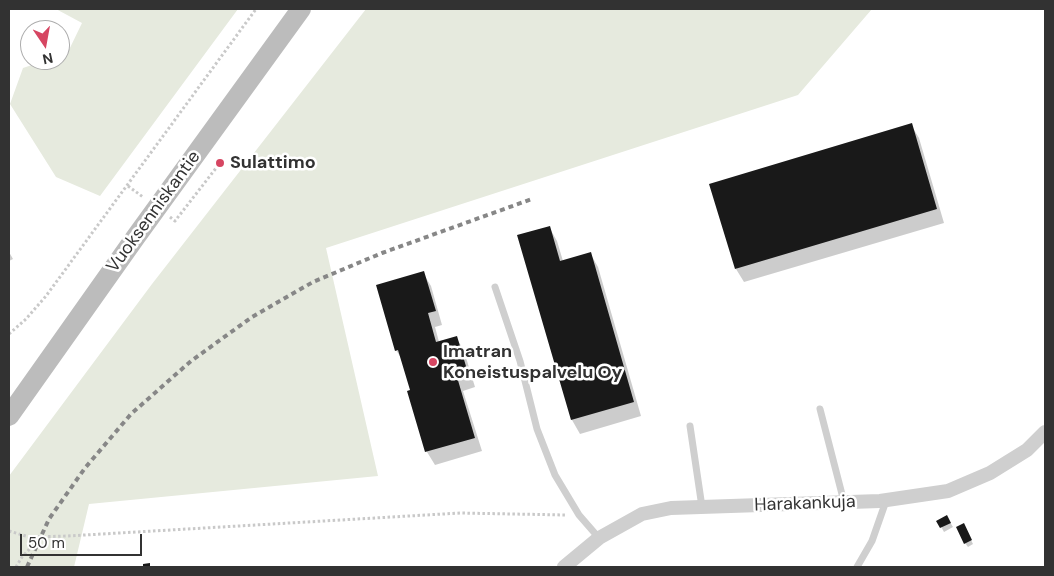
<!DOCTYPE html>
<html>
<head>
<meta charset="utf-8">
<style>
  body { margin:0 }
  #map { position:relative; width:1054px; height:576px; overflow:hidden; background:#fff; font-family:"DM Sans",sans-serif }
  canvas { display:block }
  .frame { position:absolute; inset:0; border:10px solid #323232; pointer-events:none }
  .north { position:absolute; left:20px; top:20px; width:50px; height:50px; box-sizing:border-box; background:#fff; border:1px solid #adadad; border-radius:50%; rotate:168deg; font-size:14px; font-weight:700; line-height:20px; text-align:center; color:#323232 }
  .north::after { content:''; display:block; margin:auto; width:18px; height:22px; background:#d64662; clip-path:polygon(50% 0,100% 100%,50% 72%,0 100%) }
  .scale { position:absolute; left:20px; top:534px; width:122px; height:22px; box-sizing:border-box; border:2px solid #323232; border-top:0; padding-left:6px; font-size:15px; line-height:18px; white-space:nowrap; color:#323232; -webkit-text-stroke:4px #fff; paint-order:stroke }
</style>
</head>
<body>
<div id="map">
<canvas width="1054" height="576"></canvas>
<div class="frame"></div>
<div class="north">N</div>
<div class="scale">50 m</div>
</div>
<script>
const ctx = document.querySelector('canvas').getContext('2d');
ctx.lineJoin = 'round';
function fill(path, color) { ctx.fillStyle = color; ctx.fill(path, 'evenodd'); }
const shape = rows => new Path2D(rows.map(r => 'M' + r).join(''));
function strokePath(path, color, width, dash) { ctx.strokeStyle = color; ctx.lineWidth = width; ctx.lineCap = dash ? 'butt' : 'round'; ctx.setLineDash(dash || []); ctx.stroke(path); }
function label(font, color, halo, rows, align = 'center') {
  ctx.font = font + ' "DM Sans",sans-serif'; ctx.lineWidth = 5; ctx.setLineDash([]); ctx.textBaseline = 'middle'; ctx.strokeStyle = halo; ctx.fillStyle = color; for (const [text, x, y, turn = 0] of rows) {
    ctx.save(); ctx.translate(x, y); ctx.rotate((+turn || 0) * Math.PI / 180); ctx.textAlign = isNaN(turn) ? turn : align; if (halo) ctx.strokeText(text, 0, 0); ctx.fillText(text, 0, 0); ctx.restore();
  }
}
const green = shape([
  [56,9,238,9,100,196,56,177,10,104,23,68,47,60,60,60,60,56,67,54,82,23],
  [366,9,872,9,798,95,326,248,378,476,89,504,74,567,9,567,9,476,152,284]
]);
const shadow = shape([
  [911,125,919,138,944,223,744,282,736,269],
  [549,227,557,241,563,261,590,253,598,267,641,416,580,434,572,420,519,236],
  [9,252,13,259,9,261],
  [423,273,431,286,442,325,435,327,439,342,456,337,464,351,475,387,463,391,482,451,435,465,427,452,409,392,412,391,403,361,396,350],
  [947,517,953,527,944,532,938,521],
  [965,528,973,544,968,547,965,543]
]);
const building = shape([
  [912,123,937,209,735,269,709,184],
  [550,226,560,261,591,252,634,402,571,420,517,235],
  [424,271,436,311,428,313,436,342,457,336,468,373,457,377,475,438,425,452,407,391,410,390,398,350,395,351,376,285],
  [947,515,951,523,940,528,936,521],
  [964,523,972,540,964,544,956,527],
  [150,563,150,567,143,567,143,564]
]);
const path = shape([
  [128,186,143,197],
  [170,217,175,221,220,163],
  [9,334,26,319,46,296,256,9],
  [9,531,29,537,68,536,460,513,566,515],
  [16,567,22,557,41,537]
]);
const lane = shape([
  [495,287,520,361,537,429,555,475,579,515,599,538],
  [820,409,844,502],
  [690,426,702,507],
  [857,567,872,541,886,501]
]);
const street = shape([
  [564,567,599,538,642,514,671,508,880,501,948,491,990,473,1027,450,1045,432]
]);
const secondary = shape([
  [9,416,135,238,301,9]
]);
const rail = shape([
  [27,567,49,519,85,468,131,414,191,361,252,317,313,282,382,253,532,199]
]);
const markers = [
  [220,163,5,"#d64662"],
  [433,362,5,"#d64662"]
];
const poiNames = [
  ["Sulattimo",230,163],
  ["Imatran",443,352],
  ["Koneistuspalvelu Oy",443,373]
];
const streetNames = [
  ["Vuoksenniskantie",154,212,-54],
  ["Harakankuja",805,504,-2]
];
fill(green, '#e6eade');
fill(shadow, '#0003');
fill(building, '#191919');
strokePath(path, '#c9c9c9', 3, [2.5, 2.5]);
strokePath(lane, '#cfcfcf', 7);
strokePath(street, '#cfcfcf', 14);
strokePath(secondary, '#bcbcbc', 20);
strokePath(rail, '#878787', 4, [5, 4]);
for (const [x, y, r, color] of markers) { const dot = new Path2D(); dot.arc(x, y, r, 0, 2 * Math.PI); ctx.fillStyle = color; ctx.fill(dot); strokePath(dot, '#fff', 2); }
label('bold 18px', '#323232', '#fff', poiNames, 'left');
label('18px', '#323232', '#fff', streetNames);
</script>
</body>
</html>
